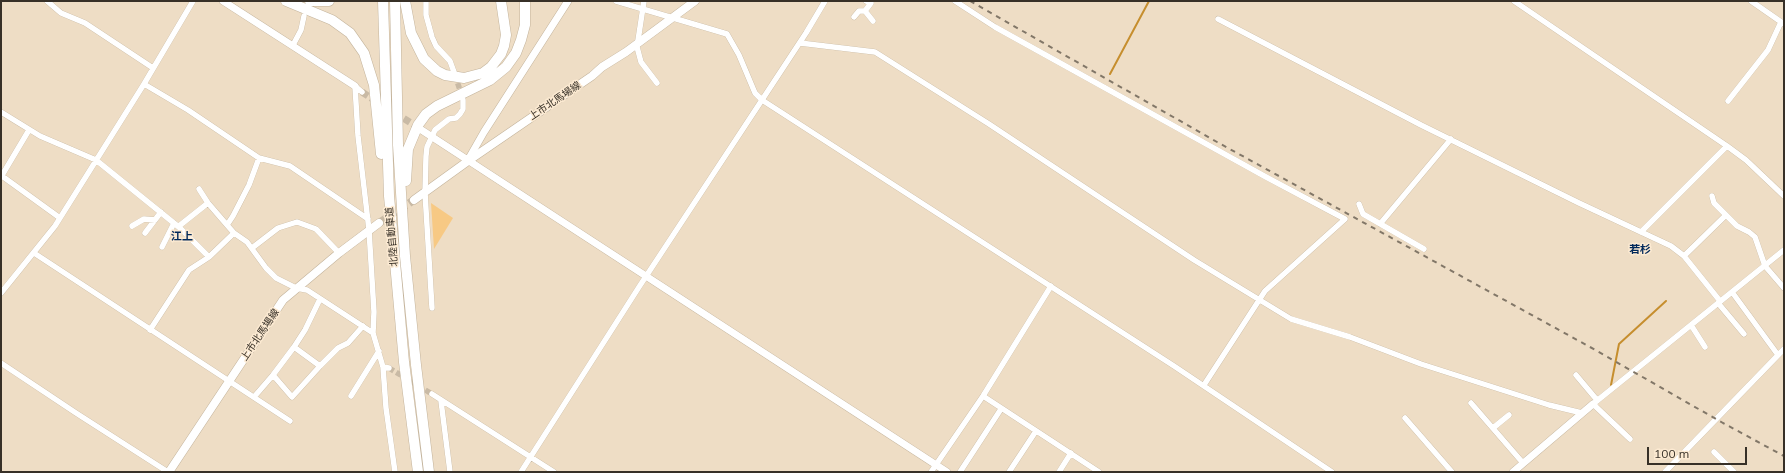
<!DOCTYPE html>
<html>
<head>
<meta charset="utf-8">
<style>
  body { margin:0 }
  #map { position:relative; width:1785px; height:473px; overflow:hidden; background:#eeddc5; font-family:Mulish,sans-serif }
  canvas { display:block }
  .frame { position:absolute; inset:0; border:2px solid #373027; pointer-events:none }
  .scale { position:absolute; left:1647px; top:447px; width:100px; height:18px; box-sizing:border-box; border:2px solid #373027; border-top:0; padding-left:5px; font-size:12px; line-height:14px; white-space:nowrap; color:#373027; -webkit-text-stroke:3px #fcead2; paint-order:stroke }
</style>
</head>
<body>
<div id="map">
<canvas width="1785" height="473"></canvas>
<div class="frame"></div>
<div class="scale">100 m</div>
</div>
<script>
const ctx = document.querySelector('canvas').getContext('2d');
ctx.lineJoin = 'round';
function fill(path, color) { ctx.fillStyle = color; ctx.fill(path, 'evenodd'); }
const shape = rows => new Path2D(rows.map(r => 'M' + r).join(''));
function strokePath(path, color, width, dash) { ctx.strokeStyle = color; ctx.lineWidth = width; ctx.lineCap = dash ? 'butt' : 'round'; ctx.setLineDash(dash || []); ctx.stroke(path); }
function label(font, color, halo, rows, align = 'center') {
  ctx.font = font + ' Mulish,"Noto Sans JP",sans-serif'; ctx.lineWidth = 3; ctx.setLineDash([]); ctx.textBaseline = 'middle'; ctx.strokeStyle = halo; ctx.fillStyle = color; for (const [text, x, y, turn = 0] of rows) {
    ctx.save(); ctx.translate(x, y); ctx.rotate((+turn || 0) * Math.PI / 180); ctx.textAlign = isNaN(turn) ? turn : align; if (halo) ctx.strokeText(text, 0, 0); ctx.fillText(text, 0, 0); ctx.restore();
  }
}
const green = shape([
  [431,203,453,218,434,249]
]);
const stream = shape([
  [1110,74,1149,1],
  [1611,385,1619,344,1666,301]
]);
const minorTunnel = shape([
  [455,75,462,96],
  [389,368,432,394]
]);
const tertiaryTunnel = shape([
  [362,92,377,102],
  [395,113,419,128]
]);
const primaryTunnel = shape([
  [379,223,414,200]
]);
const minor = shape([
  [47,1,61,13,85,23,153,68],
  [426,1,426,15,432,37,436,46,450,61,454,72],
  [616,1,727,34,739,55,755,93,762,100,1174,366,1332,472],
  [644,1,637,47,641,62,657,83],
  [866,1,871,3,865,11,873,21],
  [955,1,995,27,1266,177,1345,219,1265,291,1204,385],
  [1514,1,1727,146,1746,160,1784,196],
  [1751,1,1784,24],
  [854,17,859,11,865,11],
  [1218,19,1421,125,1579,203,1671,246,1684,256,1720,301],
  [800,43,875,52,989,124,1194,260,1291,319,1350,337,1421,364,1549,405,1582,413],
  [293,45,301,30,304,16],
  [144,84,188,110,259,158,290,166,368,219],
  [355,86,358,136,369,230,374,312,373,333,383,367,386,408,395,472],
  [355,86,362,92],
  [1728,101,1768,50,1781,22],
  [1,112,40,136,96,160,180,228,209,257,234,233,247,242,266,268,276,278,296,288,307,290,373,333],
  [2,176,60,218],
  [1,177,29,130],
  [199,189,208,203],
  [1712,196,1714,203,1737,226,1749,232,1755,237,1765,266,1784,288],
  [1359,204,1363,214,1424,249],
  [1380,224,1451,139],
  [132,226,144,219,155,220],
  [179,226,208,203,227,225],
  [1641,232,1727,146],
  [145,233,161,212],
  [234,233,227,225,233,216,249,185,259,158],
  [162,247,174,223],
  [252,248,278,228,297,222,316,229,339,253],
  [34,253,290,421],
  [1684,256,1726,215],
  [1732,292,1778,355],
  [1,293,55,226,144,84,193,1],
  [1718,303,1744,334],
  [432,308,425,193,426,156,427,147,435,130,449,119,456,118,460,114,463,109,463,100],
  [1691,325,1705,347],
  [150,330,189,270,209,257],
  [294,347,305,330,320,299],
  [1,363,76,413,168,472],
  [320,366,338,348,348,343,363,326],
  [383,367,389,368],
  [1576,375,1597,400],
  [432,394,554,472],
  [351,396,379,351],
  [983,396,1099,472],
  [254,397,273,375,292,397,320,366,294,347,273,375],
  [441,401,450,472],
  [1471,403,1523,463],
  [1405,418,1452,472],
  [1493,428,1509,415],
  [1630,439,1593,404,1784,250],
  [1714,452,1734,472],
  [521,472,639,287,806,33,825,1],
  [931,472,983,396,1051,286],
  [960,472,1001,409],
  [1009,472,1036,431],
  [1059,472,1071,453],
  [1665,472,1784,349]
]);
const tertiary = shape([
  [223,1,355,86],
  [420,129,947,472],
  [468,160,484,132,568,1],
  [1513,472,1593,404]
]);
const primary = shape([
  [414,200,468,161,592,76,602,67,626,52,695,1],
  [169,472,283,300,339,253,379,223]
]);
const motorway = shape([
  [286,1,332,20,350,33,364,53,374,85,381,154],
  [310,1,329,1],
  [383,1,389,196,404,362,418,472],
  [395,1,398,145,405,256,416,365,429,472],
  [405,1,411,33,424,59,437,71,445,75,464,78,483,73,491,67,501,54,504,46,506,35,501,1],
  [406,181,408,149,418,125,426,114,437,106,490,80,506,67,516,53,521,40,525,25,525,1]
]);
const rail = shape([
  [970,1,1217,142,1590,347,1723,423,1784,456]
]);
const streetNames = [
  ["上市北馬場線",555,101,-34],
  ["北陸自動車道",392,237,-95],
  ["上市北馬場線",260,335,-56]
];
const neighbourhoodNames = [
  ["江上",182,237],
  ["若杉",1640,250]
];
fill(green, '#f7c984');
strokePath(stream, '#c68e2e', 2);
strokePath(minorTunnel, '#c9baa5', 5.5, [5.5, 3]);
strokePath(tertiaryTunnel, '#c9baa5', 7, [7, 3.5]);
strokePath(primaryTunnel, '#c9baa5', 8, [8, 4]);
strokePath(minor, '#c3b39b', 6);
strokePath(tertiary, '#c3b39b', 8);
strokePath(primary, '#c3b39b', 9);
strokePath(motorway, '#c3b39b', 11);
strokePath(minor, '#fff', 5.5);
strokePath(tertiary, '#fff', 7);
strokePath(primary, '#fff', 8);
strokePath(motorway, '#fff', 10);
strokePath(rail, '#827768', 2, [5, 5]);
label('10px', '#373027', '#fcead2', streetNames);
label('bold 11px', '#00285a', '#fcead2', neighbourhoodNames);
</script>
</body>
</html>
